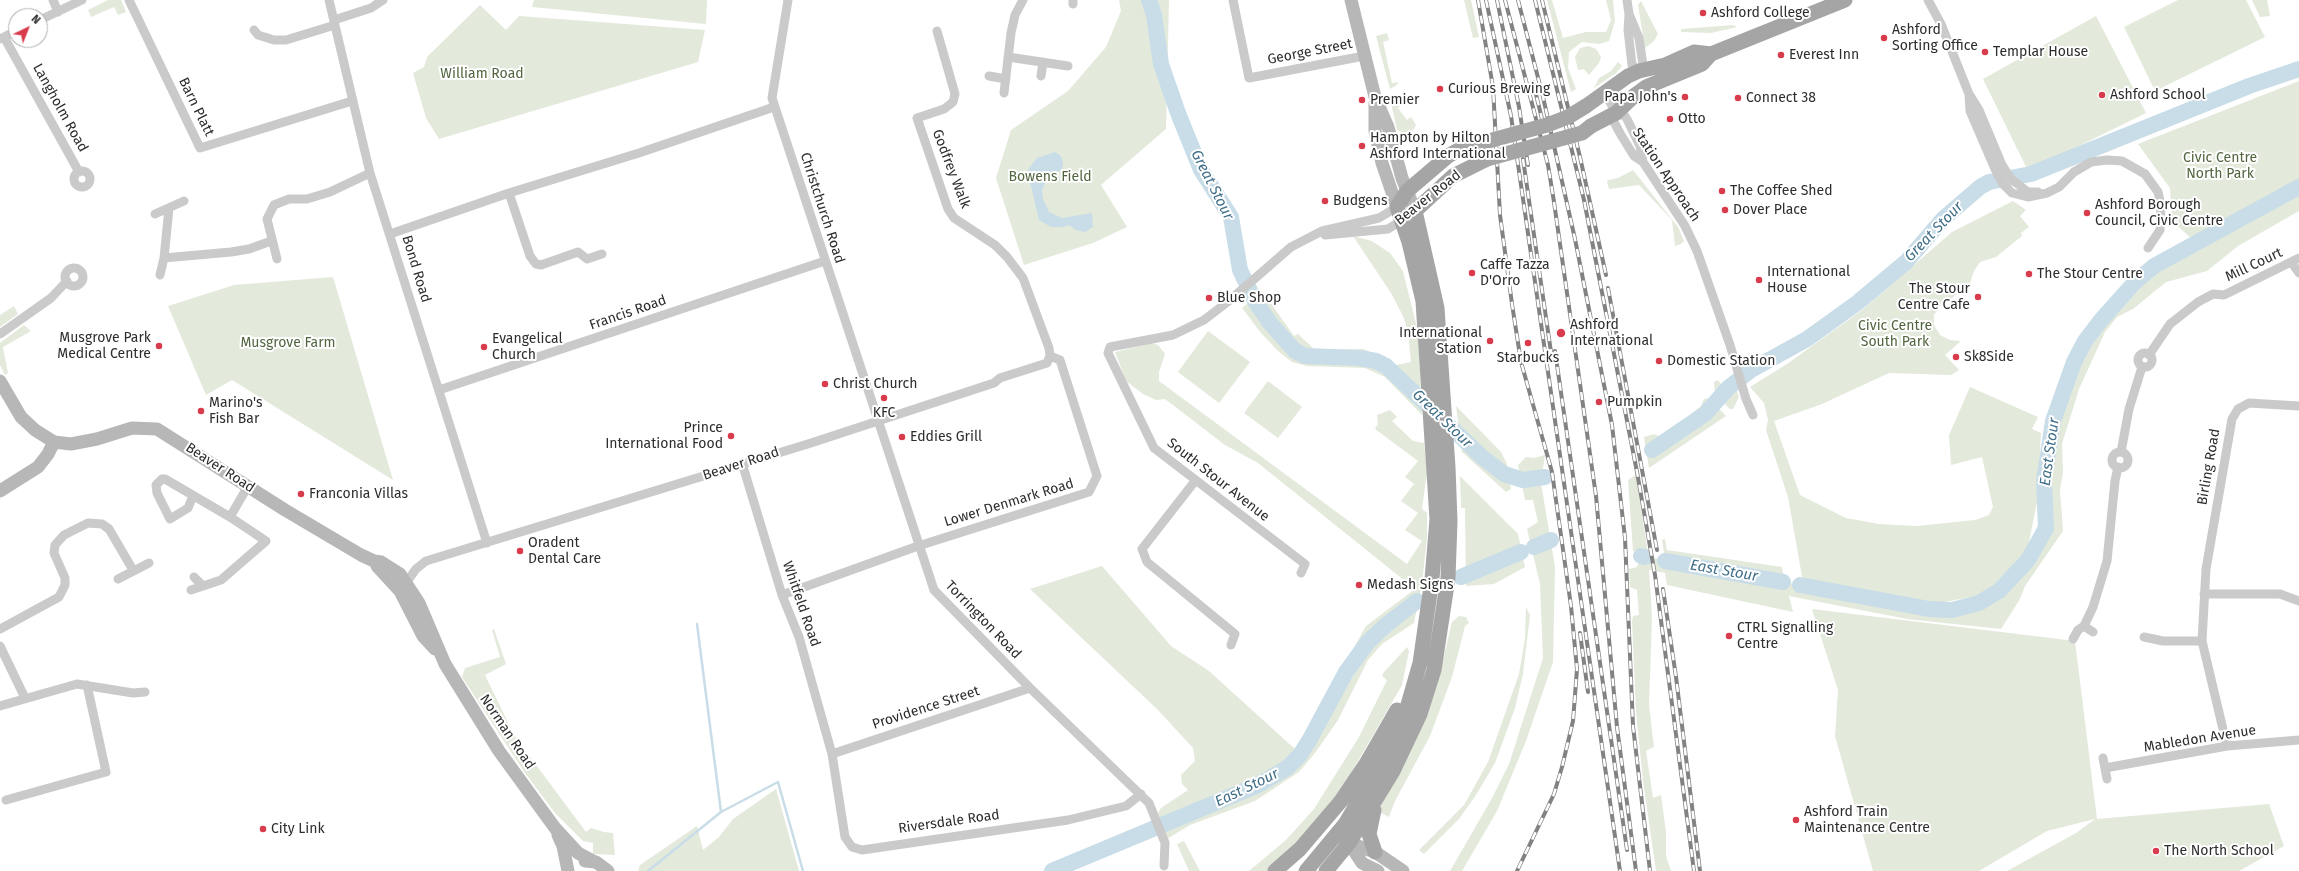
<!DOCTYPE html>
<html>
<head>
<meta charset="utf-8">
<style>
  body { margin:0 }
  #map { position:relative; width:2299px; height:871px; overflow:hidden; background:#fff; font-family:"Fira Sans",sans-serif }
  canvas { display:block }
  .north { position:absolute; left:8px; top:8px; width:40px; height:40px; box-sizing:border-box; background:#fff; border:1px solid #ababab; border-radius:50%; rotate:43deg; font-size:11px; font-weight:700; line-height:16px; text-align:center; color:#2d2d2d }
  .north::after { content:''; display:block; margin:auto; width:14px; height:18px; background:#d83b4b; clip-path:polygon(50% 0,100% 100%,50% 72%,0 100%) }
</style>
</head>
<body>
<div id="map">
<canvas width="2299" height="871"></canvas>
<div class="north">N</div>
</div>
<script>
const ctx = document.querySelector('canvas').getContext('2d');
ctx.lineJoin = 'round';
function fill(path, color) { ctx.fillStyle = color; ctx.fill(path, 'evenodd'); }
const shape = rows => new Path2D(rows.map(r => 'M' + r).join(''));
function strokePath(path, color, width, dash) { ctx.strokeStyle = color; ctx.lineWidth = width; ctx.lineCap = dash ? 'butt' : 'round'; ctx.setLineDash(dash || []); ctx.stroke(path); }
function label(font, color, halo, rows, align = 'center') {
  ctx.font = font + ' "Fira Sans",sans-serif'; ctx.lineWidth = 4; ctx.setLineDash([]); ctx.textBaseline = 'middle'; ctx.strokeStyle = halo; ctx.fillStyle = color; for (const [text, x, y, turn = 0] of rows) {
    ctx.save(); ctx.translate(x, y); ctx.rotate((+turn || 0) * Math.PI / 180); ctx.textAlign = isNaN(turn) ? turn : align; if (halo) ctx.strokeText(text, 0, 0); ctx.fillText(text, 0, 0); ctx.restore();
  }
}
const green = shape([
  [108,0,121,0,126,12,118,15,114,7,91,17,88,10],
  [534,0,707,0,706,24,532,7],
  [1119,0,1169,0,1166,129,1101,185,1127,227,1093,243,1024,265,996,178,1011,130,1068,91,1106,47,1121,11],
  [1464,0,1471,0,1479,37,1473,38],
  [1547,0,1552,0,1563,38,1586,32,1606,32,1611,20,1606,0,1613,0,1615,21,1609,41,1599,44,1582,42,1569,52,1568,68,1576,89,1571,92],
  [2178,0,2246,0,2265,37,2155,91,2124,27],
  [2252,0,2267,0,2270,16,2260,17],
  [1641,1,1658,34,1654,41,1645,48,1638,5],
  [480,5,506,30,519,16,705,30,698,62,439,139,426,118,413,73,424,67,427,57],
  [2096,16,2146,113,2028,171,1983,79],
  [1733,25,1737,27,1711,33,1681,32,1681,29],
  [1387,33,1389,40,1383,42,1392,83,1398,82,1397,85,1390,89,1376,36],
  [1589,46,1596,49,1601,57,1599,63,1589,75,1584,69,1578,70,1575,57,1580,48],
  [1618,62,1622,66,1616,73,1594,88,1599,78,1611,71],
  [2299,81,2299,181,2192,239,2172,221,2170,188,2138,144],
  [1399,98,1404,103,1398,108,1407,120,1411,117,1416,125,1410,135,1397,130,1390,99],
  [1633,170,1678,227,1684,241,1681,244,1675,246,1672,220,1639,185,1609,189,1607,182,1608,180,1618,178],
  [2299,189,2299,211,2238,246,2207,271,2166,282,2133,309,2117,317,2105,332,2079,389,2062,444,2063,472,2060,490,2063,531,2025,586,2020,599,2001,629,1907,619,1789,596,1793,612,1667,585,1665,573,1645,569,1649,570,1652,617,1649,705,1654,747,1646,751,1653,798,1661,795,1666,832,1666,856,1671,871,1656,871,1643,781,1636,712,1632,621,1633,616,1639,615,1637,590,1630,587,1629,569,1637,567,1641,556,1800,585,1952,610,1986,600,2028,560,2047,519,2044,481,2050,439,2063,388,2093,331,2142,275,2173,254],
  [2013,201,2026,210,2020,216,2029,227,2021,233,2022,236,1996,257,1980,262,1974,271,1970,283,1950,300,1948,299,1942,304,1934,315,1934,325,1940,335,1950,340,1961,341,1945,355,1959,370,1951,375,1889,373,1822,404,1774,421,1800,495,1846,518,1879,524,1917,526,1975,520,1989,515,1993,507,1982,457,1951,465,1949,435,1970,387,2038,417,2032,429,2041,433,2037,502,2027,552,2011,574,1987,594,1939,603,1884,596,1803,582,1788,497,1766,430,1768,420,1764,403,1750,387,1787,364,1862,310,1952,232],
  [1353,236,1372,241,1390,253,1403,271,1418,332,1422,415,1385,377,1365,368,1307,366,1292,362,1278,351,1261,333,1242,308,1262,291,1294,336,1298,334,1315,350,1318,348,1321,350,1364,349,1396,365,1411,362,1408,331,1403,316,1391,293],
  [333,277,393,480,232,380,206,395,168,306,234,285],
  [14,306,18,314,0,327,0,315],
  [24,325,31,331,3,347,8,373,5,375,0,365,0,343],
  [1208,331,1250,362,1219,403,1178,372],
  [1152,343,1158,345,1165,354,1159,372,1159,381,1407,564,1422,541,1405,530,1418,513,1401,501,1414,484,1405,477,1418,461,1375,429,1378,424,1377,415,1390,410,1397,417,1392,421,1413,441,1424,443,1427,472,1422,509,1427,513,1427,537,1422,584,1414,623,1382,644,1368,660,1338,720,1315,753,1299,772,1255,801,1190,825,1167,839,1158,813,1161,808,1188,790,1182,784,1181,775,1195,761,1193,748,1158,710,1030,589,1102,566,1171,646,1209,671,1296,750,1366,626,1415,589,1258,463,1225,445,1165,399,1156,400,1143,394,1126,381,1115,352],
  [1732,377,1739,397,1733,409,1730,409,1715,394,1714,382,1718,380,1721,384,1730,381,1728,378],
  [1268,381,1302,407,1278,438,1244,413],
  [1709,398,1726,416,1649,468,1644,437,1654,434,1659,436,1679,424,1701,406,1704,399],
  [1456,406,1501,452,1507,464,1511,489,1506,492,1462,452],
  [1545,455,1541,483,1555,567,1553,662,1526,741,1497,811,1462,871,1450,871,1491,800,1509,764,1543,658,1540,584,1527,529,1538,522,1533,500,1525,500,1518,465,1526,457,1534,458],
  [1636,475,1639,496,1648,553,1633,551,1628,480],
  [1460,476,1518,534,1525,567,1494,584,1466,586,1465,508,1461,508],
  [1665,539,1667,550,1782,567,1784,579,1665,558,1662,540],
  [1526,607,1530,615,1523,674,1515,708,1495,763,1476,795,1459,819,1424,854,1419,850,1464,805,1488,762,1519,674,1525,639],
  [1812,609,2075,641,2097,819,2269,804,2284,846,2239,871,2007,871,2076,833,2095,819,2047,831,1979,871,1873,871,1835,736,1838,690],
  [1459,616,1466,617,1469,623,1465,626,1452,677,1430,736,1395,801,1389,817,1379,812,1381,804,1439,677,1452,622],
  [494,629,506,664,485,675,518,743,525,750,586,832,591,828,604,832,613,833,615,855,593,854,593,843,583,841,555,813,525,773,462,677,465,668,500,657,492,630],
  [1407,647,1409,651,1402,685,1342,789,1303,840,1268,871,1249,871,1286,840,1314,809,1359,737,1387,680,1382,676,1384,672],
  [776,789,799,871,638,871,640,865,697,826,703,850,719,837,733,819],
  [1184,841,1200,871,1189,871,1177,844]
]);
const water = shape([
  [1055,152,1061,156,1063,163,1062,169,1047,179,1042,190,1043,199,1049,212,1062,218,1092,213,1093,227,1085,232,1076,230,1069,225,1063,227,1051,227,1039,220,1031,186,1026,177,1029,168,1037,158]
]);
const stream = shape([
  [697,624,721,812],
  [648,871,721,812,778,782,803,871]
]);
const river = shape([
  [1149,0,1154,15,1161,64,1178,113,1201,170,1231,217,1240,270,1255,301,1270,323,1295,351,1305,356,1359,358,1376,361,1386,366,1482,457,1504,474,1523,480,1545,477],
  [1652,450,1705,414,1728,388,1751,370,1807,339,1857,303,1906,262,1943,219,1980,187,1989,182,2031,174,2249,86,2299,69],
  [1534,547,1551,540],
  [1641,556,1645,557],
  [1665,561,1783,582],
  [1461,577,1521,552],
  [1800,585,1929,609,1952,610,1979,603,1999,591,2028,560,2046,528,2044,481,2053,421,2074,362,2085,341,2101,320,2135,282,2154,266,2299,187],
  [1052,871,1258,785,1287,768,1300,755,1310,739,1346,672,1368,642,1386,625,1417,601]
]);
const street = shape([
  [53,0,58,12],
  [129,0,200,148,352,101],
  [329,0,370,173,487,543],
  [788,0,772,98,934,590,1030,688,1149,803,1165,843,1164,866],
  [1233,0,1249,78,1364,56],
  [1627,0,1629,14,1639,38,1643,65,1639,71],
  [1928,0,1941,24,1969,94,1979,110,2002,165,2011,179,2028,192,2038,192],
  [1073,4,1073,0],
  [1629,15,1628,30,1632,65,1639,71],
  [40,20,82,0],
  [334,20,371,8,383,0],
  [254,30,258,35,274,40,286,40,335,25],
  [4,37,79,172],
  [0,39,16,31],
  [1008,57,1068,66],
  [989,76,1006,79],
  [1041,76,1043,62],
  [1004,93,1011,33,1015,15,1023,0],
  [1605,93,1616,113,1614,122,1621,135,1634,156,1643,162,1670,203,1685,226,1697,251,1730,345,1746,399,1753,415],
  [1969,94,1970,111,1995,169,2002,183,2012,193,2028,197,2047,193,2059,187,2074,172,2091,162,2107,160,2122,161,2145,174,2158,192,2161,205,2160,230,2148,248],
  [1616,113,1625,116,1628,121,1640,146,1643,162],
  '74 179a8 8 0 1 1 16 0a8 8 0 1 1-16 0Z',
  [509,193,530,256,536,264,541,265,578,252,587,259,602,254],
  [155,214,184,201],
  [390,234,509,193,639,153,774,107],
  [1325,235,1388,229,1404,219],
  [164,258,231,252,249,249,271,241],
  [277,259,267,219,274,205,289,199,307,199,330,192,370,173],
  [2292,263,2299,273],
  '65 277a9 9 0 1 1 18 0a9 9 0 1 1-18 0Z',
  [160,275,164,258,169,208],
  [0,334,51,298,67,281],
  '2138 360a7 7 0 1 1 14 0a7 7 0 1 1-14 0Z',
  [2149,355,2170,324,2198,302,2213,294,2224,295,2299,258],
  [439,390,825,261],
  [2121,452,2129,409,2142,367],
  '2112 460a8 8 0 1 1 16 0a8 8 0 1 1-16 0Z',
  [742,463,782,595,799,637,832,754,845,837,852,847,862,850,1068,820,1126,806,1141,794],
  [1195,481,1142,549,1147,562,1235,634,1231,645],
  [230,517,248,486],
  [1301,573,1305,564,1154,448,1108,353,1110,347,1173,335,1204,320,1230,300,1291,247,1322,231,1379,218,1397,207],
  [194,577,203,586],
  [118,579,149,563],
  [403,587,416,569,426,561,811,443,994,383,1000,378,1047,363,1050,356,1049,348,1023,278,1007,257,995,245,954,218,948,209,917,118,944,109,953,102,955,94,937,31],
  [191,590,221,580,266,541,230,517,165,479,162,479,156,485,157,493,170,519,188,508,193,496],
  [2204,594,2280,594,2299,601],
  [782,595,918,546,1089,492,1097,476,1060,360,1050,356],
  [2084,626,2093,632],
  [0,629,59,597,65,585,65,578,54,553,55,545,64,535,88,523,102,524,109,529,133,570],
  [2144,637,2163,641,2202,641],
  [2073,639,2078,630,2084,626,2093,607,2107,561,2115,481,2118,467],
  [0,646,25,698],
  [0,706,77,684,133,693,145,692],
  [2227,746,2202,641,2206,569,2232,419,2238,409,2249,403,2299,406],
  [832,754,1030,688],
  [2103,758,2107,779],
  [2105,768,2227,746,2299,740],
  [6,800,106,772,87,685]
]);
const secondary = shape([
  [1351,0,1375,97,1388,127,1402,178,1415,211],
  [1375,104,1375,131,1382,163,1397,207],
  [0,381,21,417,35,430,54,442,71,444,97,439,132,428,157,429,285,510,361,555,374,561,381,562,400,574,419,603,445,664,499,751,555,828,578,853,593,861],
  [0,491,38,467,48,454,54,442],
  [377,566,400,591,423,636,435,649],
  [558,835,563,846,568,871],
  [1342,838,1349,843,1375,852,1403,871],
  [1349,843,1362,863,1378,871],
  [585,861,596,862,608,871]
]);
const primary = shape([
  [1586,106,1628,76,1639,71,1665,65,1694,52,1711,54,1845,0],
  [1591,126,1616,113,1635,95,1646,87,1702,64,1711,54],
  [1374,810,1369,834,1375,852],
  [1275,871,1300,849,1341,801,1366,764,1397,710],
  [1306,871,1345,824,1376,772,1405,715,1420,663,1432,579,1437,519,1423,301,1409,242,1397,207,1407,191,1448,156,1467,145,1485,142],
  [1326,871,1349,843,1393,771,1420,714,1434,670,1448,578,1450,521,1448,467,1437,308,1415,211,1453,176,1487,159]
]);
const rail = shape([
  [1478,0,1493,87,1500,215,1512,304,1521,362,1552,472,1571,606,1577,669,1573,721,1562,767,1554,794,1517,871],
  [1486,0,1511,116,1520,178,1620,871],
  [1497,0,1519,107,1528,165],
  [1505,0,1548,165,1554,202,1596,496,1617,727,1636,871],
  [1518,0,1543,97,1575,239,1612,425,1625,538,1633,726,1650,871],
  [1535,0,1584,200,1637,472,1655,575,1694,871],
  [1542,0,1580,157,1606,275],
  [1533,82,1542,119],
  [1523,159,1552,359],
  [1608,288,1657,550],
  [1555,351,1627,850],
  [1663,589,1676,677,1700,871],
  [1580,633,1588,692]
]);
const primaryBridge = shape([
  [1485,142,1547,125,1568,117,1586,106],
  [1487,159,1582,133,1591,126]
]);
const markers = [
  [1703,13,4,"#d83b4b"],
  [1884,38,4,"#d83b4b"],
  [1985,52,4,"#d83b4b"],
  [1781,55,4,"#d83b4b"],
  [1440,89,4,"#d83b4b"],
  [2102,95,4,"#d83b4b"],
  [1685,97,4,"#d83b4b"],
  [1738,98,4,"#d83b4b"],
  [1362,100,4,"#d83b4b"],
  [1670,119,4,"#d83b4b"],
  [1362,146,4,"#d83b4b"],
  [1722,191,4,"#d83b4b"],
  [1325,201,4,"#d83b4b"],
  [1725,210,4,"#d83b4b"],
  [2087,213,4,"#d83b4b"],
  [1472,273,4,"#d83b4b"],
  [2029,274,4,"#d83b4b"],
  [1759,280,4,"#d83b4b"],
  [1978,297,4,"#d83b4b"],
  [1209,298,4,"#d83b4b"],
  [1561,333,5,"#d83b4b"],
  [1490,341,4,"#d83b4b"],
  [1528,343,4,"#d83b4b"],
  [159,346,4,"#d83b4b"],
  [484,347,4,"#d83b4b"],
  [1956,357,4,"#d83b4b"],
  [1659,361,4,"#d83b4b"],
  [825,384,4,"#d83b4b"],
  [884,398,4,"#d83b4b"],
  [1599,402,4,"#d83b4b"],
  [201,411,4,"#d83b4b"],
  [731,436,4,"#d83b4b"],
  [902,437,4,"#d83b4b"],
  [301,494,4,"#d83b4b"],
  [520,551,4,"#d83b4b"],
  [1359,585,4,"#d83b4b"],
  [1729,636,4,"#d83b4b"],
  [1796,820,4,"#d83b4b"],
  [263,829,4,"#d83b4b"],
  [2156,851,4,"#d83b4b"]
];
const poiNames = [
  ["Ashford College",1711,13],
  ["Ashford",1892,30],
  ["Sorting Office",1892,46],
  ["Templar House",1993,52],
  ["Everest Inn",1789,55],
  ["Curious Brewing",1448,89],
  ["Ashford School",2110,95],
  ["Papa John's",1677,97,"right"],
  ["Connect 38",1746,98],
  ["Premier",1370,100],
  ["Otto",1678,119],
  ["Hampton by Hilton",1370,138],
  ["Ashford International",1370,154],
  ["The Coffee Shed",1730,191],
  ["Budgens",1333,201],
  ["Ashford Borough",2095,205],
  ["Council, Civic Centre",2095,221],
  ["Dover Place",1733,210],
  ["Caffe Tazza",1480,265],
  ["D'Orro",1480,281],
  ["International",1767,272],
  ["House",1767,288],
  ["The Stour Centre",2037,274],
  ["The Stour",1970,289,"right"],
  ["Centre Cafe",1970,305,"right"],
  ["Blue Shop",1217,298],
  ["Ashford",1570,325],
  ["International",1570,341],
  ["International",1482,333,"right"],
  ["Station",1482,349,"right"],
  ["Musgrove Park",151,338,"right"],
  ["Medical Centre",151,354,"right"],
  ["Evangelical",492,339],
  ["Church",492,355],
  ["Sk8Side",1964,357],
  ["Starbucks",1528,358,"center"],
  ["Domestic Station",1667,361],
  ["Christ Church",833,384],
  ["Pumpkin",1607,402],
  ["Marino's",209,403],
  ["Fish Bar",209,419],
  ["KFC",884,413,"center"],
  ["Prince",723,428,"right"],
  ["International Food",723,444,"right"],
  ["Eddies Grill",910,437],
  ["Franconia Villas",309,494],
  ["Oradent",528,543],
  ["Dental Care",528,559],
  ["Medash Signs",1367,585],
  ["CTRL Signalling",1737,628],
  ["Centre",1737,644],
  ["Ashford Train",1804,812],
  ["Maintenance Centre",1804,828],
  ["City Link",271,829],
  ["The North School",2164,851]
];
const streetNames = [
  ["George Street",1310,52,-11],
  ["Barn Platt",196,107,64],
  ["Langholm Road",60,108,61],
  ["Godfrey Walk",951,169,69],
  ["Station Approach",1666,175,56],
  ["Beaver Road",1428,198,-38],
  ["Christchurch Road",822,208,72],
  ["Mill Court",2254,265,-25],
  ["Bond Road",416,269,73],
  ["Francis Road",628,313,-19],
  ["Beaver Road",741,464,-18],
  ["Birling Road",2209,467,-80],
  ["Beaver Road",220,468,33],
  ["South Stour Avenue",1218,480,38],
  ["Lower Denmark Road",1009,503,-17],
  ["Whitfeld Road",801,604,71],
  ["Torrington Road",983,620,46],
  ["Providence Street",926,708,-18],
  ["Norman Road",507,732,56],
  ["Mabledon Avenue",2200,739,-9],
  ["Riversdale Road",949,822,-8]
];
const parkNames = [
  ["William Road",482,74],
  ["Civic Centre",2220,158],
  ["North Park",2220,174],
  ["Bowens Field",1050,177],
  ["Civic Centre",1895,326],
  ["South Park",1895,342],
  ["Musgrove Farm",288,343]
];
const waterNames = [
  ["Great Stour",1212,185,63],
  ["Great Stour",1934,232,-46],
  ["Great Stour",1442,419,44],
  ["East Stour",2050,452,-82],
  ["East Stour",1724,571,10],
  ["East Stour",1247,788,-26]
];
fill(green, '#e3e9db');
fill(water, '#c8dde8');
strokePath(stream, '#c8dde8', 2.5);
strokePath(river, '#c8dde8', 16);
strokePath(street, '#cacaca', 9);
strokePath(secondary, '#b7b7b7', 13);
strokePath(primary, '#a5a5a5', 15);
strokePath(rail, '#828282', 4);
strokePath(rail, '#fff', 2.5, [8]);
strokePath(primaryBridge, '#a5a5a5', 15);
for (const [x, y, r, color] of markers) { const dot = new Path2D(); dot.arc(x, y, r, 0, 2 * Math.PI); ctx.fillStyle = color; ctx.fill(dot); strokePath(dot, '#fff', 1.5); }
label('14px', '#2d2d2d', '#fff', poiNames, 'left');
label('14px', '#2d2d2d', '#fff', streetNames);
label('14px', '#51653e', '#fff', parkNames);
label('italic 15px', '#416f89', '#fff', waterNames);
</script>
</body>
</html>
